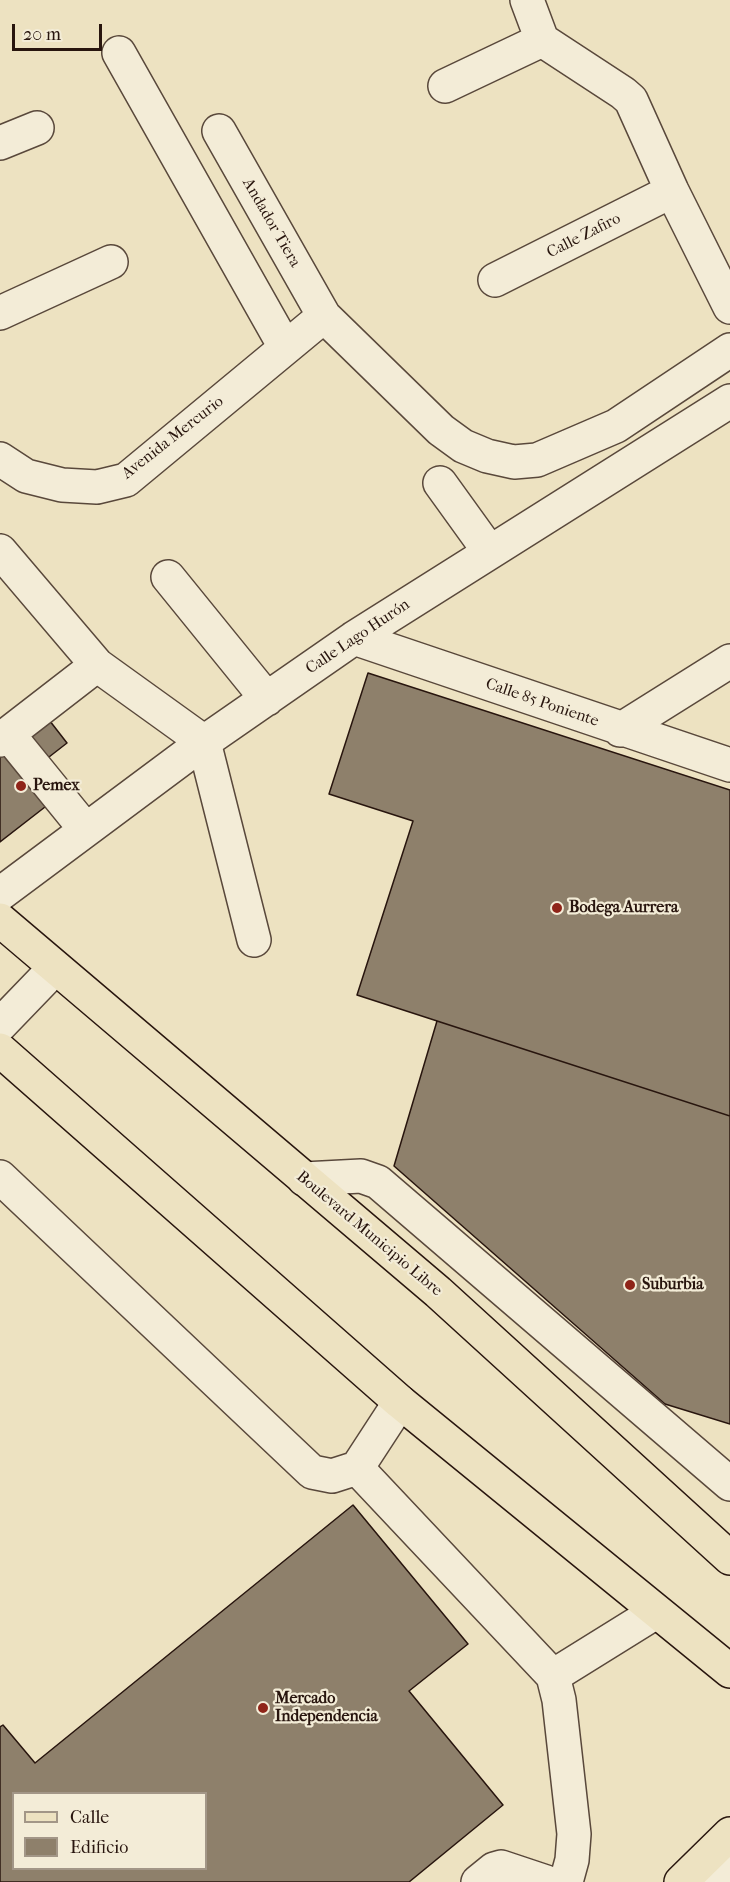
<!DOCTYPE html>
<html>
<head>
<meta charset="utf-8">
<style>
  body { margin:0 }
  #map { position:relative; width:730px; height:1882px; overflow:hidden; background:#ede2c1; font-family:"IM FELL French Canon",serif }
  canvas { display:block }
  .legend { position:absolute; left:12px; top:1792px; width:195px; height:78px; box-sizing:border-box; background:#f3ecd7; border:2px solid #a29687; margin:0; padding:8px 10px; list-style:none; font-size:18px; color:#28150e }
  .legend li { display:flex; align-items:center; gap:12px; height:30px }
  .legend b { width:30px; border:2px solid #a29687 }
  .scale { position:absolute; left:12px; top:24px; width:90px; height:27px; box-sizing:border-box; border:3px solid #28150e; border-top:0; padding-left:8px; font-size:18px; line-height:21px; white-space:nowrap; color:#28150e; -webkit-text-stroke:4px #f3ecd7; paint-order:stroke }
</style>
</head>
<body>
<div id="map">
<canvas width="730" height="1882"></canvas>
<ul class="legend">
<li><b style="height:8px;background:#ede2c1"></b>Calle</li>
<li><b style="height:16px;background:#8e806b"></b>Edificio</li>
</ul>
<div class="scale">20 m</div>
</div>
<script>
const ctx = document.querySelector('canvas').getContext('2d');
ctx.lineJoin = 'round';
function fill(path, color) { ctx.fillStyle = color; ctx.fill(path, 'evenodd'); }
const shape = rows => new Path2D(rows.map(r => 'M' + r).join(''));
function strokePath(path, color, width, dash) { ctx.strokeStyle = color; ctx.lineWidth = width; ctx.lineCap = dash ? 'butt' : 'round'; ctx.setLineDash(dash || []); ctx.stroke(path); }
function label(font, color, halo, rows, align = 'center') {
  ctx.font = font + ' "IM FELL French Canon",serif'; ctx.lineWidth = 4.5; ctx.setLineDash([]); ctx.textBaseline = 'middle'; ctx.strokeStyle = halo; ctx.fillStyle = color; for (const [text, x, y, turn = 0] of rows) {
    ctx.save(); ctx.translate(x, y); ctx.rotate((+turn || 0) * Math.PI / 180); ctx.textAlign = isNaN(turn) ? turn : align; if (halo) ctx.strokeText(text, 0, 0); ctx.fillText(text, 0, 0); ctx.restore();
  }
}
const building = shape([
  [368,673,730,790,730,1116,357,995,413,821,329,794,368,673],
  [46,716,67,743,31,771,54,800,0,842,0,752,46,716],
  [437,1021,730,1116,730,1424,665,1404,394,1166,437,1021],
  [353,1505,468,1644,409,1691,503,1805,409,1882,0,1882,0,1727,3,1725,35,1763,353,1505],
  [14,1794,206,1794,206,1868,14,1868,14,1794]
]);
const minor = shape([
  [527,0,542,40],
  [119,53,285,347],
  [445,86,542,40,623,93,631,100,672,191,730,307],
  [219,131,324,316,441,430,463,446,487,456,514,462,537,460,616,426,730,350],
  [0,143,37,128],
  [495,280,672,191],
  [0,313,111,262],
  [0,459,26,476,62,485,97,487,126,480,324,316],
  [440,483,489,551],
  [0,551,97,665,204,742],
  [168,577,267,699],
  [354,638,730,765],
  [620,730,730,661],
  [8,734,86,830],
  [0,740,97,665],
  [204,742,254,940],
  [0,894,204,742,354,638,730,401],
  [0,1025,54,969],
  [0,1177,312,1472,332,1476,357,1468,553,1676,559,1700,574,1834,572,1860,566,1882],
  [304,1179,361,1176,378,1182,730,1484],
  [357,1468,400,1402],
  [553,1676,656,1612],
  [478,1882,494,1869,501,1867,546,1882],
  [709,1882,730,1861]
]);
const major = shape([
  [0,920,438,1292,730,1558],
  [0,1050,400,1402,730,1671],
  [681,1882,730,1834]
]);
const markers = [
  [21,786,6,"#8f2418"],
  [557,908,6,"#8f2418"],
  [630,1285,6,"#8f2418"],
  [263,1708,6,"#8f2418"]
];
const streetNames = [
  ["Andador Tiera",271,223,60],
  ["Calle Zafiro",584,236,-27],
  ["Avenida Mercurio",173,438,-38],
  ["Calle Lago Hurón",358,637,-34],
  ["Calle 85 Poniente",542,703,19],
  ["Boulevard Municipio Libre",369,1234,40]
];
const poiNames = [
  ["Pemex",33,786],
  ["Bodega Aurrera",569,908],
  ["Suburbia",642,1285],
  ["Mercado",275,1699],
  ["Independencia",275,1717]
];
fill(building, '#8e806b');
strokePath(building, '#28150e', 1.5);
strokePath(minor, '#59483b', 36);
strokePath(major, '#28150e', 36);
strokePath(minor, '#f3ecd7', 33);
strokePath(major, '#ede2c1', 33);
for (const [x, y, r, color] of markers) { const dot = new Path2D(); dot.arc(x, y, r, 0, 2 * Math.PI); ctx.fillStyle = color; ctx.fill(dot); strokePath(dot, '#f3ecd7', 2); }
label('16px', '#28150e', '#f3ecd7', streetNames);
label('bold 16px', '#28150e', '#f3ecd7', poiNames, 'left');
</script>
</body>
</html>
